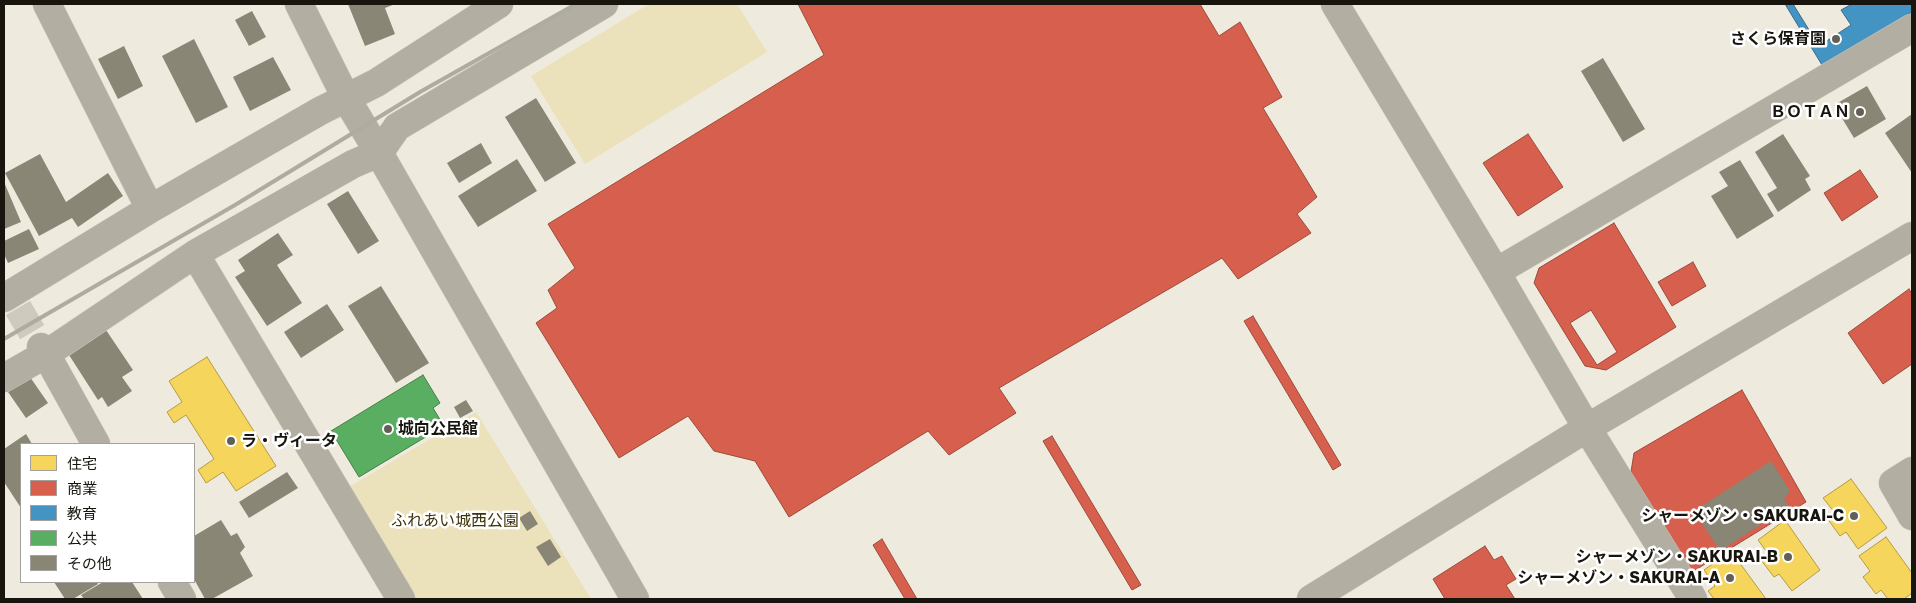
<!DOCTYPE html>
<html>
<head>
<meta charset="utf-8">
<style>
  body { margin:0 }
  #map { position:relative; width:1916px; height:603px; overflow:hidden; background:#eeeadd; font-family:"Golos Text","Noto Sans JP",sans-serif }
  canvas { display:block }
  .frame { position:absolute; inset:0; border:5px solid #17150d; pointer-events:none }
  .legend { position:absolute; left:20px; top:443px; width:175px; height:140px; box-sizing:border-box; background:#fff; border:1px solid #a2a19e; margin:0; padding:6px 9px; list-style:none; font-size:15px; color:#17150d }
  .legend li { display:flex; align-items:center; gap:10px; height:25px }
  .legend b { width:25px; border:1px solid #a2a19e }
</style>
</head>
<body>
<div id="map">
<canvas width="1916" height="603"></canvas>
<div class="frame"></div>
<ul class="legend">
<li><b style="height:14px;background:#f6d55c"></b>住宅</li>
<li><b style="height:14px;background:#d6604d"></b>商業</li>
<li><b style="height:14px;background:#4393c3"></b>教育</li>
<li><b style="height:14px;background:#5aae61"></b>公共</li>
<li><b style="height:14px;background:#8a8676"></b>その他</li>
</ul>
</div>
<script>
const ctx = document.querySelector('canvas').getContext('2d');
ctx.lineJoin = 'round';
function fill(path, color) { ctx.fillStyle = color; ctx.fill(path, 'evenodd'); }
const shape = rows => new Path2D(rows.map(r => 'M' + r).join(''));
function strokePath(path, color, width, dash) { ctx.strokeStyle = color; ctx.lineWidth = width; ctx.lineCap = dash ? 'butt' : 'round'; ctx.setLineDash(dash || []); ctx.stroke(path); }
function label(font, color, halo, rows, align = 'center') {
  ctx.font = font + ' "Golos Text","Noto Sans JP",sans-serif'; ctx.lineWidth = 5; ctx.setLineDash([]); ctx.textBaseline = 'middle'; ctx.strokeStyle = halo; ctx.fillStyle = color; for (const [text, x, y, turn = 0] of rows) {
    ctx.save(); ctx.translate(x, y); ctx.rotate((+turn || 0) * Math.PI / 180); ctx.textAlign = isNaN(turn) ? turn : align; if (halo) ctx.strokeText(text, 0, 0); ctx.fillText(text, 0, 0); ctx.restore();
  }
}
const green = shape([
  [649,4,737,4,767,52,585,164,531,76],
  [476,412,591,599,414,599,349,487]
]);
const homes = shape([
  [207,357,276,466,236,491,223,472,206,483,198,470,214,459,186,415,174,423,167,412,182,402,169,381,207,357],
  [1851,479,1887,528,1858,549,1846,532,1840,536,1827,518,1835,513,1823,498,1851,479],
  [1785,520,1820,570,1792,591,1779,574,1774,577,1761,560,1769,555,1758,540,1785,520],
  [1886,537,1912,573,1912,593,1904,599,1888,599,1881,590,1876,594,1863,577,1870,571,1859,556,1886,537],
  [1731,551,1766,599,1714,599,1708,591,1715,586,1704,570,1731,551]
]);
const shops = shape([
  [798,4,1200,4,1219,36,1240,22,1282,97,1263,108,1317,197,1297,214,1311,233,1238,279,1222,258,999,388,1016,413,949,455,928,431,789,517,755,461,714,451,688,416,619,458,536,323,557,308,548,290,575,268,548,224,824,55,798,4],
  [1528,134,1563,187,1518,216,1483,163,1528,134],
  [1860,170,1878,197,1842,221,1824,193,1860,170],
  [1614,223,1676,327,1606,370,1585,366,1534,283,1539,268,1614,223],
  [1693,262,1706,286,1672,306,1658,282,1693,262],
  [1909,289,1912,294,1912,364,1883,384,1848,333,1909,289],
  [1591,310,1617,352,1597,365,1570,323,1591,310],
  [1253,316,1341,465,1333,470,1244,321,1253,316],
  [1742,390,1806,502,1692,572,1631,472,1634,453,1742,390],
  [1052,436,1141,585,1132,590,1043,441,1052,436],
  [882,539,917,599,905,599,873,545,882,539],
  [1485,546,1494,560,1502,556,1516,579,1506,585,1515,599,1445,599,1433,579,1485,546]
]);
const schools = shape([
  [1785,4,1912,4,1912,12,1822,65,1785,4],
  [1793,4,1852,4,1841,10,1851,25,1819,46,1793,4]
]);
const public = shape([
  [423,375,440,403,433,408,444,426,359,477,331,431,423,375]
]);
const building = shape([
  [348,4,395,4,385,8,395,34,365,46],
  [252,11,266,37,249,46,235,20],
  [194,39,228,107,196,123,162,56],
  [124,46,143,86,118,99,98,59],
  [273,57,291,90,250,111,233,77],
  [1603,58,1645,129,1623,142,1581,71],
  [1867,86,1886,119,1854,138,1834,105],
  [536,98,576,163,545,182,505,117],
  [1912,114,1912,173,1885,133],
  [1783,134,1810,176,1805,179,1811,190,1778,212,1767,194,1777,188,1755,152],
  [481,143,492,163,459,183,447,163],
  [40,154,66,202,108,173,123,196,78,227,72,218,39,236,5,173],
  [517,159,537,191,478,227,458,196],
  [1740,160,1774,216,1737,239,1711,196,1728,186,1719,172],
  [4,182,21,222,4,229],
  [348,191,379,241,358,254,327,204],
  [29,229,39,249,8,263,4,254,4,241],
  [278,233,293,255,277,265,302,303,267,326,235,277,245,271,238,260],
  [381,286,429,363,396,383,348,306],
  [327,304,344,330,301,358,284,332],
  [106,330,133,370,122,377,132,391,108,407,102,397,98,400,69,355],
  [30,377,48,403,26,418,8,392],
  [466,400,473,411,460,418,454,407],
  [26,434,32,444,21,444,21,508,4,482,4,449],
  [1771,461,1790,491,1784,499,1789,506,1720,551,1694,511],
  [287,472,298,488,249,518,239,502],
  [530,511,538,524,527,531,519,518],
  [221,520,231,536,237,533,245,547,240,553,253,576,212,599,205,599,194,579,194,536],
  [550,539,561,557,548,566,536,547],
  [54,582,97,582,98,584,73,599,65,599],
  [103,582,132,582,143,599,84,599,81,595]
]);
const minorTunnel = shape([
  [18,308,41,347]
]);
const minor = shape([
  [47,4,150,209],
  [299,4,346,98,379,153],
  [195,254,401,599],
  [1496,272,1912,28],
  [4,298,150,209,320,111,376,83,499,4],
  [4,378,46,354,41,347],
  [1587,428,1693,599],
  [96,444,46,354,195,254,353,164,379,153,397,127,604,4],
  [1912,471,1893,483,1912,516],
  [172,582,182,599]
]);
const tertiary = shape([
  [1335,4,1496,272,1587,428],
  [379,153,635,599],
  [1311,599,1587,428,1912,236]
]);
const rail = shape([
  [4,339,235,205,420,92,576,4]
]);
const markers = [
  [1836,39,5,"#626056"],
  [1860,112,5,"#626056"],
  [388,429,5,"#626056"],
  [231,441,5,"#626056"],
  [1854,516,5,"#626056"],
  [1788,557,5,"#626056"],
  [1730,578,5,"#626056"]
];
const poiNames = [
  ["さくら保育園",1826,39],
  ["ＢＯＴＡＮ",1850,112],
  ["城向公民館",398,429,"left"],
  ["ラ・ヴィータ",241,441,"left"],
  ["シャーメゾン・SAKURAI-C",1844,516],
  ["シャーメゾン・SAKURAI-B",1778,557],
  ["シャーメゾン・SAKURAI-A",1720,578]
];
const parkNames = [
  ["ふれあい城西公園",455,521]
];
fill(green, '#ebe1bb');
fill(homes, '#f6d55c');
strokePath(homes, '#b39b44', 1);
fill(shops, '#d6604d');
strokePath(shops, '#9d4a3a', 1);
fill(schools, '#4393c3');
strokePath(schools, '#366d8c', 1);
fill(public, '#5aae61');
strokePath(public, '#468048', 1);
fill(building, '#8a8676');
strokePath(minorTunnel, '#cecabe', 28, [28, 14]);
strokePath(minor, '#cac7bd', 29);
strokePath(tertiary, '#cac7bd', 29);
strokePath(minor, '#b2aea2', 28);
strokePath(tertiary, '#b2aea2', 28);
strokePath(rail, '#aeaba1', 4);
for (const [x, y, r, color] of markers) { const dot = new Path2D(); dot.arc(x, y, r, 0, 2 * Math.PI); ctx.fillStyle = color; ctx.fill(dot); strokePath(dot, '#fff', 2); }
label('bold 16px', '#17150d', '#fff', poiNames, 'right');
label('16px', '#3e3309', '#fff', parkNames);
</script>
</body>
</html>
